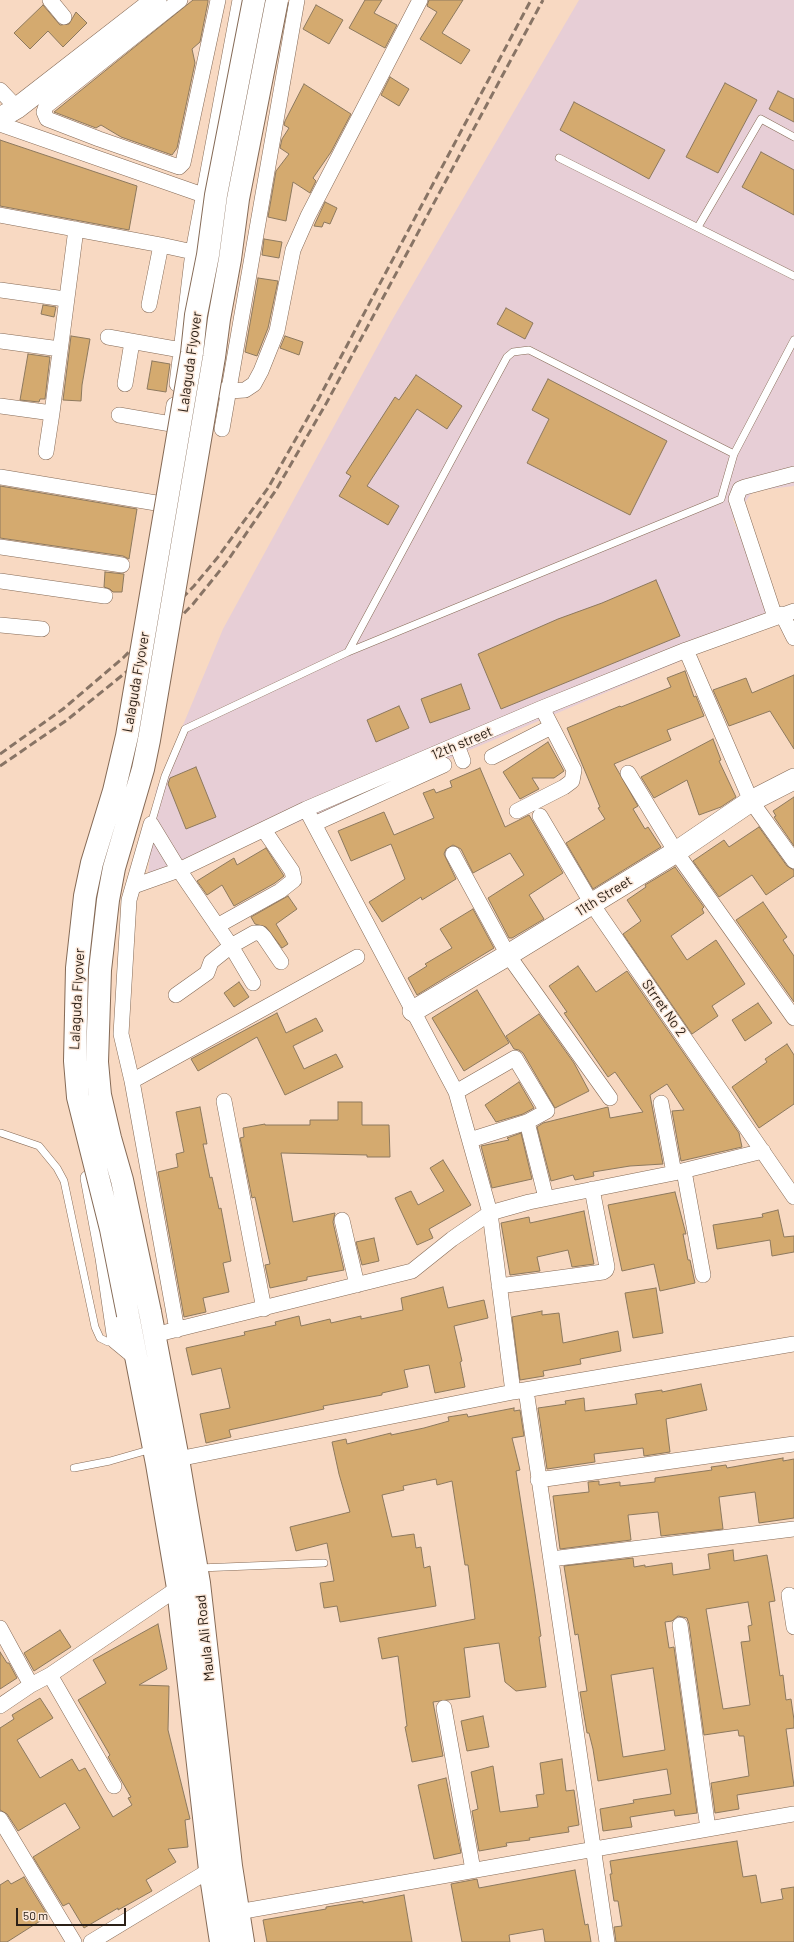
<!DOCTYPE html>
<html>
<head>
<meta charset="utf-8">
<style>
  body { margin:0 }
  #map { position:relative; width:794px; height:1942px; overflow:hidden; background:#f8d9c2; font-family:Barlow,sans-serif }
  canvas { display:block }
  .scale { position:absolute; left:16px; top:1908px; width:110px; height:18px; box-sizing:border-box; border:2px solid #2b2017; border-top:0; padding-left:5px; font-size:12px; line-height:14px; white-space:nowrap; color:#2b2017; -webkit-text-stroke:3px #fce9db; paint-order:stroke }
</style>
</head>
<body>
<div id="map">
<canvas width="794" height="1942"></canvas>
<div class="scale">50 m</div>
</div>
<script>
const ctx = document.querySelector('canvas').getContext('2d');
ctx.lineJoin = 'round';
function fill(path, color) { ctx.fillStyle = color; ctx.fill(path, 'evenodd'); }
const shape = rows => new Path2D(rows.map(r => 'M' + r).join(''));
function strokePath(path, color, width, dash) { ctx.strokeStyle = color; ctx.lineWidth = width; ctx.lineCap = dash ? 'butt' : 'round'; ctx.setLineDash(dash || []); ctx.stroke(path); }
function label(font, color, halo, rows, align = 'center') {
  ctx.font = font + ' Barlow,sans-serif'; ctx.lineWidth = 3; ctx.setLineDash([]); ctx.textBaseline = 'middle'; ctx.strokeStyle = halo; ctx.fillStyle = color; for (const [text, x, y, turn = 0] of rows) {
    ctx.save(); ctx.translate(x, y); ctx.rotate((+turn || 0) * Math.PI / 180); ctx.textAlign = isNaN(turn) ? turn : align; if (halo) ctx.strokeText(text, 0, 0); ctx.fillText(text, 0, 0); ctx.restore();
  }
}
const industrial = shape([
  [579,0,794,0,794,486,753,491,733,520,778,620,147,886,156,790,223,629,392,320]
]);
const building = shape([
  [193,0,208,0,208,2,200,42,192,49,195,63,177,148,172,155,121,137,101,125,96,128,54,112,193,0],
  [365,0,382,0,374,13,397,25,385,48,349,28,365,0],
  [429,0,463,0,442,33,470,50,461,64,420,39,437,12,427,6,429,0],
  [43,5,60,25,69,24,76,12,87,23,63,47,48,31,30,49,14,33,43,5],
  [316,5,343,20,329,44,303,29,316,5],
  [390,77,409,89,399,106,381,95,390,77],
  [725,83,757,100,718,173,686,157,725,83],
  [304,84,351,114,331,152,313,178,316,181,310,193,293,182,286,221,268,217,276,171,289,154,280,148,282,139,289,128,284,125,285,121,304,84],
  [778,91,794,99,794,122,769,109,778,91],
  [574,102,665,150,649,179,560,130,574,102],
  [0,140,137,186,129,230,0,206,0,140],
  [761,152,794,170,794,215,742,187,761,152],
  [325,202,337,208,330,224,324,222,322,227,314,226,325,202],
  [264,239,282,242,279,258,262,255,264,239],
  [258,278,278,281,268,328,257,356,245,352,258,278],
  [43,305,56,307,54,317,41,314,43,305],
  [506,308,533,323,525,339,497,324,506,308],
  [71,336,90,339,82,385,81,401,63,400,71,336],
  [285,336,303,342,299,355,280,348,285,336],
  [28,354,50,357,45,399,40,399,39,402,20,400,28,354],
  [152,361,170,364,166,392,147,389,152,361],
  [416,375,462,406,447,429,417,409,367,486,399,506,388,525,339,496,351,476,346,473,395,397,399,400,416,375],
  [548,379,667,441,630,515,527,463,549,419,532,410,548,379],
  [0,486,137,509,129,559,123,556,0,538,0,486],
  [105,572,124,574,122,592,113,592,110,589,104,587,105,572],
  [656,580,680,636,501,709,478,654,558,619,602,603,656,580],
  [685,671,694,697,696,696,704,716,667,730,671,740,614,764,638,806,633,809,645,829,648,827,661,847,593,889,566,843,605,819,598,808,600,807,567,728,620,706,621,707,671,687,667,678,685,671],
  [794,675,794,749,770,711,729,726,713,690,746,678,752,693,794,675],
  [461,684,470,709,430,723,421,699,461,684],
  [399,706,409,728,376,742,367,720,399,706],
  [713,739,721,760,719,761,736,797,721,807,699,815,687,780,654,798,641,777,713,739],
  [548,742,564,771,554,778,532,778,539,789,520,799,503,772,548,742],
  [196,767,216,817,186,829,168,784,170,778,196,767],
  [480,768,505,827,529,815,563,873,529,895,544,919,512,938,509,938,488,898,524,875,510,853,473,873,461,849,453,845,446,849,444,854,456,879,422,900,421,897,382,922,369,902,405,879,391,844,351,861,338,831,384,812,394,835,434,818,423,793,434,789,436,793,452,787,450,781,480,768],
  [794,797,794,846,774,817,776,816,773,811,794,797],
  [759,827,787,866,794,870,794,876,766,895,752,875,719,897,693,861,724,840,729,847,759,827],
  [266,848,284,876,275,883,234,906,222,885,207,895,197,881,234,858,237,865,266,848],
  [675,867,704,907,702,909,704,913,671,936,687,960,716,940,745,984,712,1006,718,1016,692,1034,623,934,641,921,627,900,646,887,645,885,675,867],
  [288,896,297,909,276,924,288,944,282,948,266,927,255,924,251,917,288,896],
  [763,902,787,937,783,940,794,956,794,1002,736,920,763,902],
  [473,909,494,948,417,995,408,978,427,966,425,964,452,948,440,929,473,909],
  [578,966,596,992,627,971,739,1133,742,1147,681,1161,672,1111,684,1110,667,1084,650,1095,663,1164,630,1166,593,1172,594,1176,575,1180,573,1175,551,1181,537,1127,543,1123,608,1107,610,1118,643,1112,615,1072,608,1077,564,1013,567,1012,549,986,578,966],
  [239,982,249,997,234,1007,224,993,239,982],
  [477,990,509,1043,464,1071,432,1018,477,990],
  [758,1003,772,1023,745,1041,732,1020,758,1003],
  [277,1013,286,1033,316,1018,323,1031,293,1046,304,1069,336,1054,343,1067,285,1095,257,1037,198,1071,191,1059,277,1013],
  [539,1014,574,1063,589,1091,555,1108,523,1053,519,1050,514,1049,506,1036,539,1014],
  [787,1044,794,1055,794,1104,759,1128,732,1087,767,1062,765,1059,787,1044],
  [519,1082,534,1108,523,1114,496,1122,485,1105,519,1082],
  [338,1102,362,1102,362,1125,389,1125,390,1157,367,1157,367,1155,281,1153,293,1222,335,1213,333,1222,344,1270,307,1277,307,1280,270,1288,265,1265,270,1264,255,1197,252,1198,240,1138,244,1137,243,1128,265,1124,265,1125,310,1125,310,1120,338,1120,338,1102],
  [200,1107,207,1144,203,1144,210,1178,212,1177,219,1209,221,1208,231,1261,223,1263,229,1292,203,1298,206,1312,184,1317,158,1172,178,1167,176,1154,184,1152,176,1112,200,1107],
  [521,1133,532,1179,492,1188,481,1146,509,1140,507,1138,521,1133],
  [443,1160,471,1205,429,1229,433,1238,417,1245,395,1198,411,1191,418,1205,444,1191,430,1168,443,1160],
  [675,1192,686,1234,683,1234,688,1260,690,1260,695,1283,660,1291,654,1264,622,1271,608,1205,675,1192],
  [778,1210,784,1237,794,1236,794,1252,772,1256,770,1240,717,1249,713,1225,763,1217,762,1214,778,1210],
  [584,1211,594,1264,572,1267,568,1250,537,1257,540,1271,510,1275,501,1223,529,1217,530,1223,584,1211],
  [374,1238,379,1261,362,1265,356,1242,374,1238],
  [443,1287,448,1308,484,1300,488,1318,454,1326,462,1361,460,1362,465,1387,435,1393,429,1365,404,1370,408,1387,382,1393,382,1395,323,1406,324,1409,229,1430,231,1437,206,1443,200,1414,230,1408,221,1368,192,1375,186,1348,245,1335,244,1332,276,1325,275,1322,299,1316,301,1326,330,1319,331,1323,361,1316,361,1319,403,1310,401,1298,443,1287],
  [656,1288,663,1333,633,1338,625,1293,656,1288],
  [542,1311,542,1315,559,1313,563,1343,618,1331,621,1351,580,1359,581,1364,543,1371,544,1376,520,1380,512,1317,542,1311],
  [701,1384,707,1410,666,1419,670,1452,644,1456,643,1448,594,1454,595,1462,547,1469,538,1408,566,1404,565,1401,584,1398,585,1411,637,1404,635,1394,662,1390,662,1392,701,1384],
  [514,1408,514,1411,520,1410,524,1436,512,1438,520,1470,516,1471,535,1594,541,1636,539,1637,546,1687,516,1691,505,1682,499,1643,464,1648,470,1697,433,1702,443,1756,412,1762,405,1727,407,1726,398,1656,382,1659,378,1638,475,1619,468,1565,465,1565,452,1481,437,1485,436,1479,403,1486,404,1490,382,1495,392,1537,414,1534,416,1548,421,1547,424,1568,430,1566,436,1606,340,1622,337,1606,324,1608,320,1583,334,1581,327,1543,296,1551,290,1527,350,1512,339,1474,332,1442,346,1439,347,1444,391,1433,391,1435,424,1428,449,1421,448,1417,467,1414,468,1417,514,1408],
  [783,1458,783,1461,794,1459,794,1518,759,1523,755,1492,719,1497,723,1529,661,1536,658,1512,628,1515,631,1540,560,1549,553,1496,589,1492,588,1482,599,1481,599,1485,620,1482,620,1486,655,1482,655,1478,712,1470,711,1467,726,1465,727,1468,783,1458],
  [733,1550,734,1561,767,1555,775,1601,769,1602,780,1676,783,1675,786,1700,791,1699,794,1720,794,1728,786,1729,794,1786,737,1795,739,1809,715,1813,711,1783,749,1776,744,1736,739,1736,738,1730,704,1735,689,1624,687,1618,678,1616,672,1621,665,1622,669,1648,674,1647,697,1813,675,1816,674,1810,630,1817,632,1827,603,1831,600,1809,634,1803,633,1800,671,1794,667,1769,598,1781,593,1749,589,1733,587,1733,580,1692,587,1691,578,1634,575,1635,564,1566,633,1558,634,1567,645,1565,645,1567,672,1563,673,1575,710,1569,708,1554,733,1550],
  [748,1602,752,1625,748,1626,750,1641,741,1642,750,1705,723,1709,706,1609,748,1602],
  [653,1668,665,1750,623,1757,611,1675,653,1668],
  [158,1624,167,1669,139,1685,169,1686,168,1730,190,1819,185,1820,188,1847,168,1849,176,1862,146,1880,152,1891,118,1910,118,1908,84,1928,69,1903,63,1906,33,1857,80,1828,65,1803,18,1831,7,1814,0,1810,0,1728,14,1719,12,1715,40,1698,53,1718,17,1740,40,1778,72,1759,79,1771,85,1768,113,1817,132,1805,128,1798,131,1797,108,1757,110,1755,78,1700,106,1683,93,1660,158,1624],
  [60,1630,71,1647,34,1671,24,1653,60,1630],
  [0,1652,7,1663,9,1663,17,1678,0,1689,0,1652],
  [483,1716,489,1747,467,1751,461,1721,483,1716],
  [562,1759,566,1791,574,1790,579,1825,568,1827,569,1832,529,1838,530,1840,506,1843,507,1846,479,1851,472,1811,478,1809,471,1772,493,1766,500,1812,538,1807,536,1795,544,1794,540,1763,562,1759],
  [446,1778,461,1853,434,1859,418,1785,446,1778],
  [737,1841,743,1877,756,1875,761,1903,783,1899,781,1889,794,1887,794,1942,616,1942,614,1927,622,1926,618,1901,614,1901,610,1874,612,1874,610,1861,737,1841],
  [575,1870,585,1925,588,1924,591,1942,545,1942,543,1929,509,1935,510,1942,462,1942,451,1884,477,1879,479,1888,575,1870],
  [24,1877,48,1916,7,1942,0,1942,0,1885,8,1880,11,1884,24,1877],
  [404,1895,412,1942,267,1942,263,1920,326,1909,326,1907,363,1901,363,1903,404,1895]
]);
const lane = shape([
  [559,158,794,276],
  [698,227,761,119,794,137],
  [348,652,507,357,513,352,529,350,734,454],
  [151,824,165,776,185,729,348,652,721,499,734,454,794,340],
  [1,1133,39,1146,57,1168,64,1181,95,1327,100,1338,108,1342,115,1341],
  [74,1468,110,1461,152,1449],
  [199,1568,324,1563]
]);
const street = shape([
  [50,0,64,17],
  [180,0,46,106,44,112,47,119,99,139,179,167,183,163,218,0],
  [0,90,17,108],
  [0,124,203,195],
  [0,215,161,245,193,252],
  [0,290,65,299],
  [149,305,161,245],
  [108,337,181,350],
  [0,341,60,349],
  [125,384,132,342],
  [177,384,193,252,240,0],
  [199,388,229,391,245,390,254,384,261,371,277,331,293,250,308,216,420,0],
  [0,406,52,413,76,229],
  [119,415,171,424,174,405],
  [222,429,297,0],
  [46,452,52,413],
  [0,477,156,503],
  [0,547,122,565],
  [0,581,105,596],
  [782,614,794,638],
  [775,617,736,499,740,489,745,487,794,474],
  [0,625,42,629],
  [686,650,751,801,794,861],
  [457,745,463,761],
  [492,757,551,727],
  [628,773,676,852,794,1018],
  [306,809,456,1092,490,1213,513,1392],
  [517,811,564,787,572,781,574,770,542,708],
  [540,816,592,904,794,1197],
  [151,824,129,900,121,1034,132,1081,177,1330],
  [151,824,179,870,231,946,253,983],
  [314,824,444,765],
  [453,854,508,955,610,1098],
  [134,886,179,870,306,809,542,708,686,650,794,611],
  [217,926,280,891,294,880,292,871,264,830],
  [176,995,207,973,211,962,231,946,254,933,260,933,264,937,281,962],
  [132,1081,357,957],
  [456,1092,515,1058,547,1111,527,1122,470,1140],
  [224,1101,264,1309],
  [661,1103,674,1173],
  [527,1122,546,1198],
  [684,1171,703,1275],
  [88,1178,103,1258,115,1341,138,1360],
  [342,1220,357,1285],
  [499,1286,603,1272,606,1270,607,1267,592,1189],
  [154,1335,412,1271,452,1239,490,1213,529,1202,674,1173,763,1151],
  [526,1390,607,1942],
  [178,1459,513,1392,794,1344],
  [538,1480,794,1444],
  [551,1559,794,1529],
  [789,1595,794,1627],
  [680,1625,708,1829],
  [0,1628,31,1685],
  [50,1675,114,1786],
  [0,1706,31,1685,50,1675,178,1588],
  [444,1708,473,1870],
  [0,1819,74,1942],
  [238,1912,794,1814],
  [91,1942,210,1870]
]);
const secondary = shape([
  [0,118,17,108,156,0],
  [413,1011,508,955,676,852,751,801,794,779]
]);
const primary = shape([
  [150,1312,178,1459,199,1583,231,1866,243,1942],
  [128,1315,157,1464,178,1588,210,1870,221,1942]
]);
const rail = shape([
  [0,754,63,709,123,658,194,586,218,557,268,488,319,398,531,0],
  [0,766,67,720,130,669,193,604,226,563,276,490,327,402,543,0]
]);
const primaryBridge = shape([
  [150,1312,122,1180,110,1138,100,1095,97,1062,100,970,108,900,114,868,143,769,149,740,214,357,219,319,230,259,238,199,277,0],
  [128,1315,111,1229,78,1097,75,1061,77,968,85,896,92,863,114,791,127,736,192,353,196,315,208,255,216,195,254,0]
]);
const streetNames = [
  ["Lalaguda Flyover",190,362,-82],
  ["Lalaguda Flyover",136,682,-80],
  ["12th street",462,743,-23],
  ["11th Street",604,896,-32],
  ["Lalaguda Flyover",77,999,-87],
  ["Strret No 2",664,1008,55],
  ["Maula Ali Road",205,1638,-96]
];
fill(industrial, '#e7ced6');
fill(building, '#d4aa6f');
strokePath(building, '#8d795e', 1);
strokePath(lane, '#856a56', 8);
strokePath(street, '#856a56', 16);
strokePath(secondary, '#856a56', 22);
strokePath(primary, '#856a56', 24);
strokePath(lane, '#fff', 7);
strokePath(street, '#fff', 15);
strokePath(secondary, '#fff', 21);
strokePath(primary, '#fff', 22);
strokePath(rail, '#887465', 3, [8, 4]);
strokePath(primaryBridge, '#856a56', 24, []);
strokePath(primaryBridge, '#fff', 22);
label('14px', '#2b2017', '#fce9db', streetNames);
</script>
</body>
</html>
